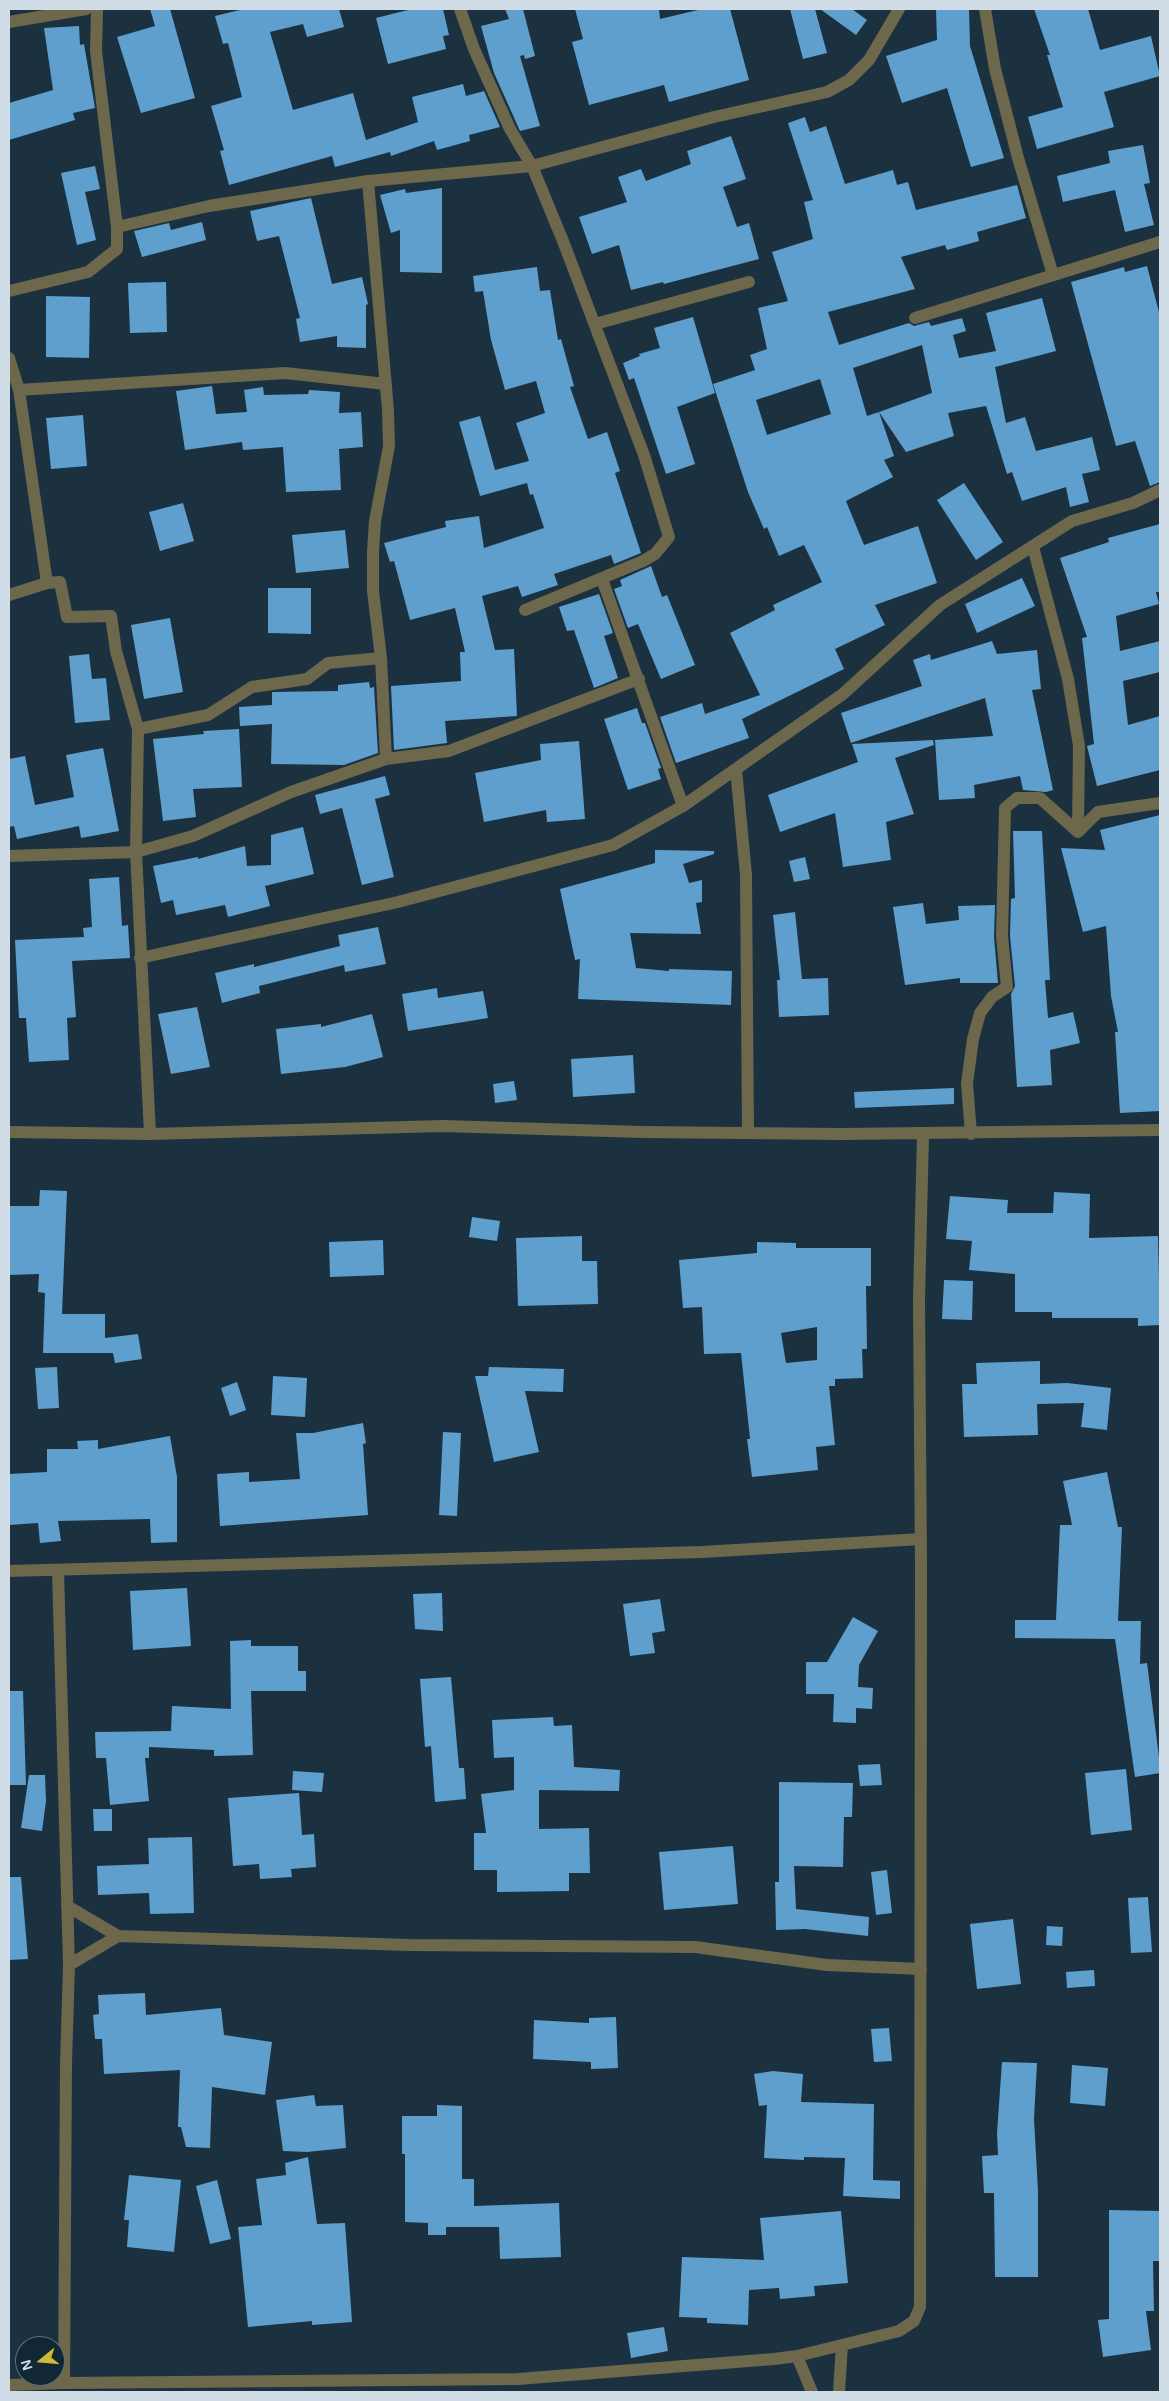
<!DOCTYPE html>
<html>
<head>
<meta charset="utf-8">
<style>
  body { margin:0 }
  #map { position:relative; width:1169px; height:2401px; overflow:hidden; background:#1b3140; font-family:Arial,sans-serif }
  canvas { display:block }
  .frame { position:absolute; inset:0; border:10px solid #d0dde7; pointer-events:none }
  .north { position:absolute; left:15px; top:2336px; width:50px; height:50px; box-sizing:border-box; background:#112735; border:1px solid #5d707c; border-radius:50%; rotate:253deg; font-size:14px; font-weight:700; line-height:20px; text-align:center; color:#d0dde7 }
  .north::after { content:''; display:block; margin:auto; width:18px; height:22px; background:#cfb837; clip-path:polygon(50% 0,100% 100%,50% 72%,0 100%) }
</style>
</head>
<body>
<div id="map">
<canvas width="1169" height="2401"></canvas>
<div class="frame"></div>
<div class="north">N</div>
</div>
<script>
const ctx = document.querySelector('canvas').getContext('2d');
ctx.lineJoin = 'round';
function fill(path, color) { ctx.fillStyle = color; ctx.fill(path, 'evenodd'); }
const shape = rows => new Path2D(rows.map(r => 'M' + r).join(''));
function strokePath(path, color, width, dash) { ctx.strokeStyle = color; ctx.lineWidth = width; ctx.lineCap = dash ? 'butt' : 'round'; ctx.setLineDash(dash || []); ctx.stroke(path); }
const building = shape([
  [150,9,170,9,195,98,141,113,117,37,155,26],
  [244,9,339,9,344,27,307,37,303,24,270,32,293,110,353,93,366,140,418,122,412,97,463,84,466,96,484,91,500,127,469,135,470,141,437,150,434,141,391,156,390,152,335,167,332,156,229,185,220,151,224,150,211,106,242,97,228,43,223,44,215,16],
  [412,9,443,9,449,35,443,36,446,49,388,64,376,18],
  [505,9,523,9,535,56,525,59,524,55,520,56,540,126,520,131,494,73,481,26,509,19],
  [575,9,659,9,660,19,702,9,730,9,749,80,669,102,664,85,589,105,572,42,583,39],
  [790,9,815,9,827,53,803,59],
  [820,9,852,9,867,20,856,35],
  [936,9,969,9,970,46,1004,158,971,167,947,88,902,103,886,56,937,40],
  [1034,9,1088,9,1100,50,1151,36,1160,76,1104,92,1114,127,1037,149,1028,117,1063,107,1047,55,1050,55],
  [79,26,80,45,84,44,95,108,73,113,75,120,9,140,9,103,53,90,44,28],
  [805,117,810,132,826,126,845,184,893,170,897,185,908,182,916,210,1017,185,1026,218,977,232,979,241,947,250,945,245,901,257,915,289,828,312,839,345,909,323,914,326,929,322,931,326,962,318,966,331,953,335,959,358,996,351,986,313,1042,298,1056,351,995,367,1006,423,1025,417,1036,451,1092,437,1100,470,1082,474,1089,502,1070,507,1066,487,1022,501,1012,472,1007,474,986,406,948,413,954,436,906,452,879,412,932,393,922,345,853,368,867,416,879,412,894,456,884,460,893,477,846,501,864,545,918,526,937,583,875,605,885,625,835,649,844,669,742,719,749,738,676,763,660,717,702,703,705,714,760,695,730,633,775,610,773,605,822,582,804,545,779,556,767,527,764,529,748,492,713,384,755,370,750,355,767,349,758,308,788,301,772,252,813,239,804,202,813,200,788,123],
  [820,379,831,414,767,435,756,400],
  [731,136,746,179,723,187,737,227,749,223,759,259,664,284,663,282,631,290,619,245,592,254,579,217,627,202,618,177,641,169,646,181,691,164,687,151],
  [1143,145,1150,183,1144,184,1154,225,1125,232,1115,190,1063,202,1057,176,1110,163,1108,151],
  [95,166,100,189,85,192,96,240,77,245,61,173],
  [442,188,442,273,400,272,400,230,391,233,380,195,405,189,406,193],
  [311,198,332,284,362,277,368,304,366,305,366,348,337,347,337,336,300,342,296,319,300,318,279,236,257,241,250,211],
  [202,222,206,240,142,257,134,231,169,223,171,230],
  [1147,266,1160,316,1160,482,1150,486,1135,441,1116,446,1071,282,1124,267,1125,272],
  [537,267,540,291,550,290,558,340,561,339,574,386,570,387,588,439,607,432,620,471,615,473,641,553,614,564,611,555,554,574,558,585,522,597,518,586,482,596,495,650,514,649,517,716,445,721,447,743,394,750,391,686,461,681,460,652,465,652,455,608,410,620,394,561,390,562,384,543,446,527,445,521,479,516,484,548,544,528,533,494,530,495,527,483,480,496,459,422,480,416,495,470,529,461,516,423,545,413,536,381,505,390,491,340,483,291,475,292,473,276],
  [166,282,167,332,130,333,128,283],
  [46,296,90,297,89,358,46,357],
  [693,317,715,393,677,407,695,464,666,474,634,378,629,380,623,363,640,356,639,354,660,348,654,328],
  [212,386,216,414,247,412,244,390,263,387,264,395,308,394,309,390,340,392,339,413,361,412,363,447,339,449,341,490,286,492,283,447,243,450,242,442,185,450,176,391],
  [83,415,87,466,51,469,46,418],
  [964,483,1003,542,976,560,937,500],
  [183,503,194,541,160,551,149,512],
  [1160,524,1160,592,1156,592,1159,604,1116,616,1120,651,1160,641,1160,672,1123,681,1128,725,1160,716,1160,770,1097,786,1087,746,1094,744,1082,638,1087,637,1060,558,1109,542,1108,538],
  [345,530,349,568,296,573,292,535],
  [651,566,662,597,667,595,695,665,661,679,638,624,628,628,614,589,622,586,620,580],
  [1022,578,1035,606,977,633,965,604],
  [268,588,311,588,311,634,268,633],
  [599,594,613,633,604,636,618,678,594,688,574,630,567,631,559,607],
  [170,618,183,692,144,699,131,625],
  [992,641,997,654,1037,650,1041,689,1032,690,1053,790,1046,792,1023,790,1020,776,974,785,975,798,939,800,935,740,993,736,985,698,851,743,841,713,922,686,913,660,930,654,931,660],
  [89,654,92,679,106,678,110,720,75,723,69,656],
  [369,682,370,688,374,687,378,753,344,765,271,764,272,724,240,726,239,707,272,705,272,692,338,691,338,685],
  [637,708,642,723,645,723,661,768,658,769,661,779,628,790,604,719],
  [239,729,242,787,193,789,196,817,163,821,153,739,204,734,203,731],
  [933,740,934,745,895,758,914,814,886,822,891,860,843,867,835,813,780,832,768,795,858,762,852,744],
  [579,741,585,819,547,822,546,810,484,822,475,773,541,760,540,744],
  [103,748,119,831,81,838,79,826,17,839,14,826,9,827,9,759,25,756,35,805,74,797,66,755],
  [385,776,390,795,375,799,394,877,362,885,342,808,320,814,315,795],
  [1160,815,1160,1111,1120,1113,1115,1032,1118,1032,1111,996,1106,926,1083,932,1061,848,1105,850,1100,830],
  [303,827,314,874,265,886,270,906,228,917,225,905,176,915,173,900,161,903,153,866,198,857,198,859,245,846,247,866,271,865,271,835],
  [1013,831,1042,831,1050,980,1045,980,1048,1018,1073,1012,1080,1043,1050,1050,1052,1085,1017,1087,1011,994,1015,986,1010,936,1011,899,1015,898],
  [655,850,714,851,714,854,683,864,689,883,702,880,702,902,696,903,701,934,630,933,636,968,669,971,669,969,732,971,731,1005,578,999,580,959,575,960,560,889,655,863],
  [805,857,810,879,794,882,789,861],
  [119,877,122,926,128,925,130,958,72,961,76,1017,67,1018,69,1060,29,1062,26,1018,19,1018,15,940,84,937,83,928,92,927,89,879],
  [923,903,926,924,959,920,958,906,995,905,994,937,998,983,960,983,960,978,905,985,893,907],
  [795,912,802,979,828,978,829,1015,779,1017,777,980,780,980,773,915],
  [378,927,386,964,345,972,344,965,259,986,260,993,222,1003,215,973,254,964,254,967,340,946,338,935],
  [437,988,438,998,483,991,488,1018,408,1031,402,994],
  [197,1007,210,1067,171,1074,158,1014],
  [372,1014,383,1057,345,1067,281,1074,276,1029,321,1024,321,1027],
  [633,1055,635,1093,573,1097,571,1059],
  [514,1081,517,1100,495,1103,493,1084],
  [954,1088,954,1104,855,1108,854,1092],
  [40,1190,67,1191,62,1314,105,1314,105,1338,138,1334,142,1359,115,1363,113,1353,43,1353,45,1293,38,1292,39,1274,9,1275,9,1206,39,1206],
  [1054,1192,1090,1194,1089,1238,1158,1236,1160,1325,1138,1326,1138,1318,1052,1318,1052,1312,1015,1312,1015,1274,969,1270,972,1241,946,1239,950,1196,1008,1200,1007,1213,1053,1213],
  [472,1217,500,1221,497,1241,469,1237],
  [582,1236,582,1261,597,1261,598,1304,518,1306,516,1238],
  [383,1240,384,1275,330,1277,329,1242],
  [757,1242,796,1243,796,1248,871,1248,871,1286,866,1286,867,1349,862,1349,863,1378,835,1379,835,1386,829,1386,835,1445,816,1447,818,1470,752,1477,747,1439,750,1439,741,1353,704,1354,702,1307,683,1308,679,1260,757,1253],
  [817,1327,817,1360,786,1363,781,1333],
  [944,1280,973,1281,972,1320,942,1319],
  [1040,1361,1040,1384,1067,1383,1111,1388,1107,1430,1081,1427,1084,1403,1037,1404,1038,1435,964,1437,962,1384,977,1384,976,1363],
  [57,1367,59,1408,38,1409,35,1368],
  [489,1367,564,1369,563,1392,525,1391,539,1452,494,1462,475,1376,488,1376],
  [273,1376,307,1378,305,1417,271,1415],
  [237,1382,246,1410,230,1416,221,1388],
  [363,1423,366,1443,363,1444,368,1515,220,1526,217,1474,249,1472,249,1482,300,1479,296,1433,313,1433],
  [443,1432,461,1433,457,1516,439,1515],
  [170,1436,177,1477,177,1542,151,1543,150,1519,58,1521,61,1541,40,1543,38,1523,9,1525,9,1474,47,1472,47,1449,78,1449,77,1441,98,1440,98,1449],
  [1107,1472,1118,1527,1122,1527,1118,1621,1141,1621,1140,1664,1147,1663,1160,1765,1160,1773,1135,1777,1115,1639,1015,1638,1015,1620,1056,1620,1060,1525,1072,1525,1063,1481],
  [187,1588,191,1646,133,1650,130,1591],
  [442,1593,443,1631,415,1629,413,1594],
  [660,1599,665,1631,652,1633,655,1653,630,1656,623,1604],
  [853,1617,878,1631,859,1665,858,1687,873,1688,872,1709,856,1708,856,1723,833,1722,834,1694,806,1694,806,1662,827,1662],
  [251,1640,251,1646,298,1646,298,1671,306,1671,306,1691,251,1691,253,1755,214,1756,214,1750,149,1747,149,1758,145,1758,149,1801,110,1805,106,1758,96,1758,95,1732,171,1731,172,1706,231,1709,230,1641],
  [451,1677,459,1768,464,1768,466,1799,435,1802,431,1746,425,1747,420,1679],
  [9,1691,23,1691,26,1785,9,1785],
  [553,1717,554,1726,572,1725,574,1767,620,1770,619,1791,539,1790,539,1829,589,1828,590,1873,569,1873,569,1891,497,1892,497,1870,474,1870,474,1833,486,1833,481,1794,514,1790,514,1757,494,1758,492,1720],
  [880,1764,882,1785,860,1786,858,1765],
  [1126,1769,1132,1830,1091,1835,1085,1773],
  [293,1771,324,1773,322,1792,292,1790],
  [29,1775,45,1775,46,1801,42,1831,21,1828],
  [779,1782,853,1783,852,1817,844,1817,843,1867,794,1866,796,1909,869,1917,868,1936,805,1929,776,1930,775,1882,779,1882],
  [299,1793,302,1835,314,1834,316,1867,291,1869,292,1877,260,1879,259,1864,233,1866,228,1798],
  [93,1809,112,1809,112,1831,94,1831],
  [192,1837,194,1913,150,1914,149,1893,98,1895,97,1866,149,1864,148,1838],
  [733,1846,738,1904,664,1910,659,1852],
  [887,1870,892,1913,876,1915,871,1872],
  [9,1877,21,1877,28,1959,9,1960],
  [1148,1897,1152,1952,1131,1953,1128,1898],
  [1013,1919,1021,1984,977,1989,970,1924],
  [1047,1926,1063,1927,1062,1946,1046,1945],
  [1094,1970,1095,1986,1067,1988,1066,1972],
  [145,1993,146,2015,221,2008,224,2035,272,2042,265,2095,212,2087,210,2148,186,2147,181,2127,178,2127,180,2070,104,2074,102,2039,95,2039,93,2015,99,2014,98,1995],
  [616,2017,618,2068,591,2069,591,2062,533,2059,534,2020,589,2023,589,2018],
  [889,2028,892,2061,874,2062,871,2029],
  [1002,2062,1037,2063,1034,2119,1038,2191,1038,2277,995,2277,994,2193,984,2193,982,2156,998,2155,997,2133],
  [1072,2065,1108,2068,1105,2106,1070,2103],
  [773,2071,803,2074,801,2102,874,2104,873,2180,900,2181,900,2199,843,2196,845,2158,804,2157,804,2160,764,2158,767,2105,759,2106,754,2074],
  [314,2095,316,2106,343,2105,346,2148,307,2152,283,2151,276,2100],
  [437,2105,462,2106,462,2179,474,2179,474,2206,559,2203,561,2257,500,2259,499,2227,446,2227,446,2235,428,2235,428,2223,405,2222,405,2154,402,2154,402,2116,437,2116],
  [308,2157,317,2224,345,2223,352,2322,312,2325,312,2321,248,2327,238,2227,262,2225,256,2179,286,2175,285,2163],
  [129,2175,181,2180,174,2252,127,2247,129,2220,124,2220],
  [217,2180,231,2239,210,2244,196,2186],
  [1109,2210,1160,2211,1160,2261,1153,2261,1154,2311,1146,2311,1151,2350,1103,2357,1098,2320,1109,2319],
  [841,2211,848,2283,814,2286,815,2296,780,2299,779,2288,749,2290,748,2325,707,2323,707,2318,679,2317,682,2257,764,2260,760,2218],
  [664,2327,668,2351,631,2358,627,2333]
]);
const minor = shape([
  [460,9,474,49,510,129,532,166,563,241,644,455,669,537,655,554,643,561,525,610],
  [985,9,995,69,1018,158,1053,275],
  [9,22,86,9],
  [368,181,388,410,389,446,375,521,373,552,373,591,381,658,386,759],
  [117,227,209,206,368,181,532,166,714,117,827,92,849,80,869,60,899,9],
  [9,291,88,272,117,249,117,227,96,51,97,9],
  [915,318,1160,242],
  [595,324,749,282],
  [9,358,19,390,47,583,60,582,67,617,111,616,116,651,138,729,136,852,150,1134],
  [19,390,285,373,386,384],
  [1033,547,1068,679,1079,746,1078,832],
  [602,579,683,806],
  [9,595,47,583],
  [138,729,208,715,252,687,307,679,328,663,381,658],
  [736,769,746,875,748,1133],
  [1078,832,1098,812,1160,803],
  [9,856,136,852,193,836,291,792,386,759,449,751,639,679],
  [140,958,398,902,613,845,683,806,843,694,940,605,1072,521,1133,503,1160,490],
  [9,1132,150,1134,443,1126,642,1132,842,1134,1160,1130],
  [971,1134,967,1083,973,1039,980,1013,992,997,1007,987,1002,936,1005,808,1017,798,1040,798,1078,832],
  [9,1571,702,1552,921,1539],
  [67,1906,118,1936,410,1945,695,1947,827,1965,921,1969],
  [69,1965,118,1936],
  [797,2356,812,2392],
  [64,2383,518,2379,774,2359,797,2356,842,2345],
  [9,2385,64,2383,66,2064,69,1965,58,1571],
  [839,2392,842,2345,899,2331,914,2321,920,2307,921,1566,919,1300,923,1135]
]);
fill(building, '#5e9fcd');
strokePath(minor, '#6d674b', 12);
</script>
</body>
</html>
